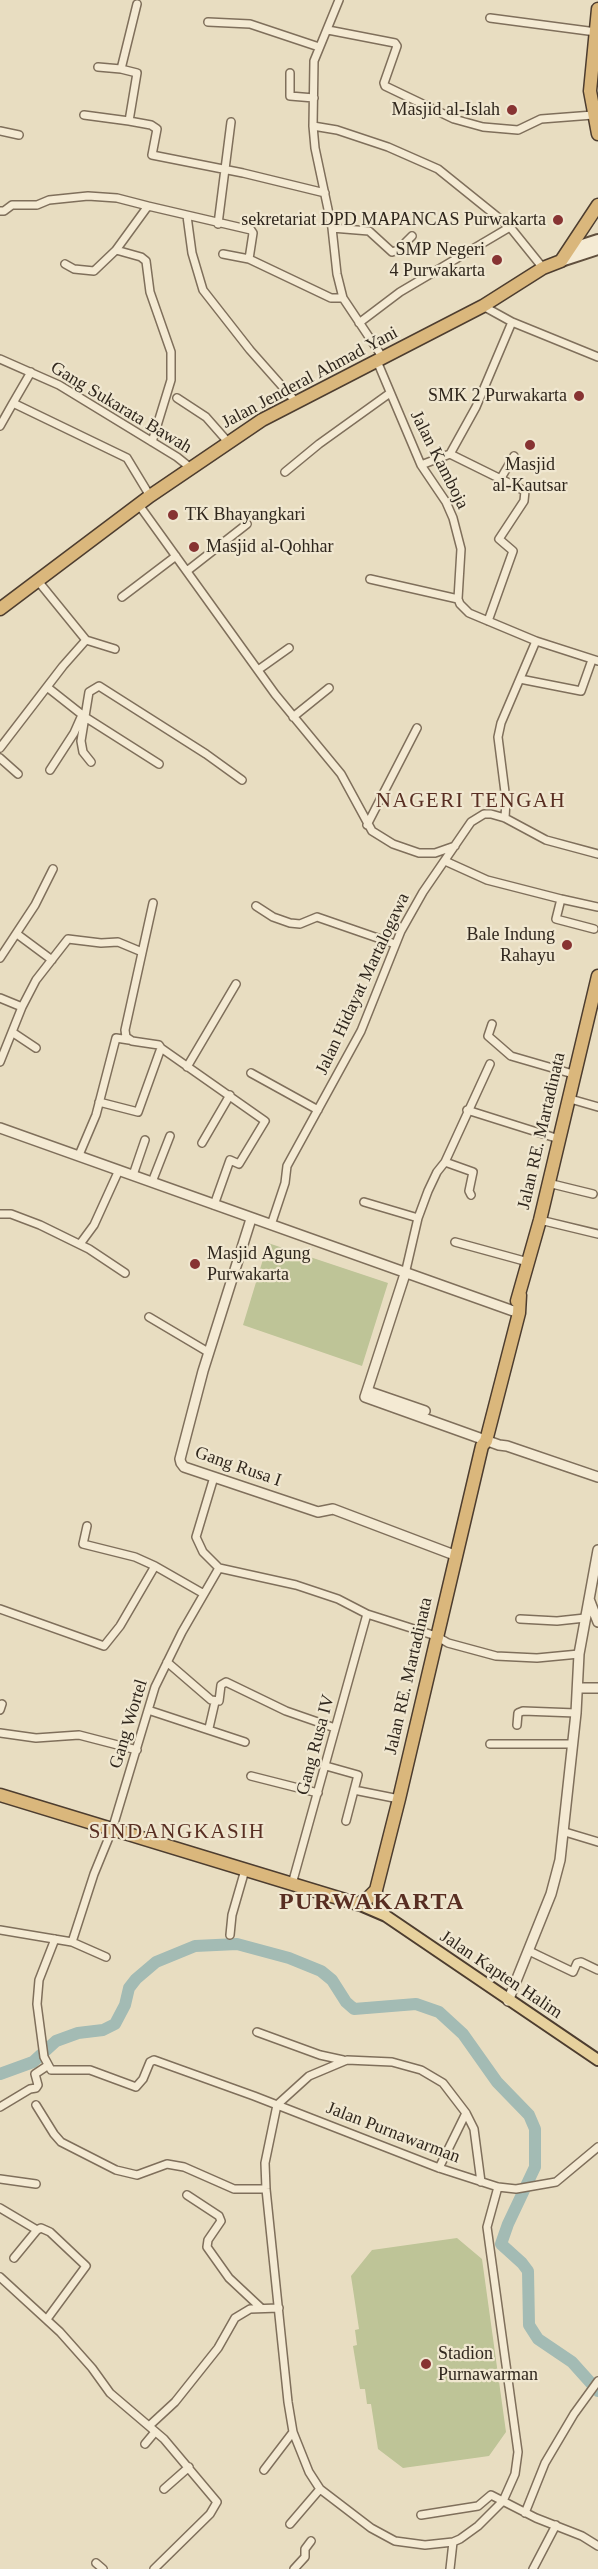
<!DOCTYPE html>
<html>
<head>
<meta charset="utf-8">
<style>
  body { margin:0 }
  canvas { display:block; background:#e8ddc1 }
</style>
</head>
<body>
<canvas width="598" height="2569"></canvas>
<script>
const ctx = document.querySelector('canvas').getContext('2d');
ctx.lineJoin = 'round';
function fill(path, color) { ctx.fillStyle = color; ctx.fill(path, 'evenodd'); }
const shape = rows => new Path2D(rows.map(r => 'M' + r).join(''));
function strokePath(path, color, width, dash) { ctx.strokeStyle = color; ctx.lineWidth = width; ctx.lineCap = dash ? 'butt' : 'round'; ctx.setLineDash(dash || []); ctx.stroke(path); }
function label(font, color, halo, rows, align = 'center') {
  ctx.font = font + ' "Times New Roman",serif'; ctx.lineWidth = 4.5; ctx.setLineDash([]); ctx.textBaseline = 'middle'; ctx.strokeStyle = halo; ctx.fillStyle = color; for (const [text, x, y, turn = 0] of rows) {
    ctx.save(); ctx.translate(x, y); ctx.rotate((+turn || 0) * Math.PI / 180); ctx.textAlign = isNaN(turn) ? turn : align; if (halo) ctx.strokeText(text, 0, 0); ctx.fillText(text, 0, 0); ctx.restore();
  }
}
const green = shape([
  [268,1243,388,1283,362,1366,243,1325],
  [457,2238,482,2259,506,2432,489,2456,403,2468,378,2449,371,2404,367,2404,365,2389,360,2389,353,2346,357,2345,355,2330,359,2329,351,2276,372,2250]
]);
const river = shape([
  [0,2074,33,2062,56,2041,78,2033,103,2030,115,2024,125,2005,129,1988,136,1979,156,1962,195,1946,237,1944,289,1958,321,1971,332,1980,346,2002,354,2009,416,2004,439,2012,463,2034,497,2082,529,2115,535,2129,535,2167,508,2224,501,2244,522,2263,528,2271,529,2325,538,2339,572,2362,598,2391]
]);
const minor = shape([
  [339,0,314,61,313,126,315,148,332,228,337,274,343,298,383,358],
  [137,4,121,69,137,73,129,121,151,125,157,129,152,155,243,173,325,193],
  [490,18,596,32],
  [208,22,250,24,319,47],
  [328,30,395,43,397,46,384,83,385,86,454,119,483,127,518,130,541,119,593,115],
  [98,67,121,69],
  [290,73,290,96,314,98],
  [84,115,129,121],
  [313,126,337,130,388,147,438,169,510,227,543,268],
  [0,131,19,135],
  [0,211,4,211,12,205,37,205,49,200,88,196,117,198,148,206],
  [187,216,192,253,203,290,250,350,296,402],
  [218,224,231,122],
  [332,228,369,231,392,252,398,250,412,236],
  [116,250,141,257,146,261,150,292,171,352,171,380,152,442],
  [223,254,249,259],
  [65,264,74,269,94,271,116,250,148,206,251,230,253,233,249,259,331,298,343,298],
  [483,306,512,322,598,357],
  [359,323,400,292,510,227],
  [0,359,59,385,177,457,192,469],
  [377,361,421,465,446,502,453,518,461,549,458,599,460,604,469,613,536,641,598,661],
  [31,372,13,403,127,458,150,496],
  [177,398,206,417,228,442],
  [0,426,13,403],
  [450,454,476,407,512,322],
  [421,465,450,454,525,491,524,501,499,539,513,551,488,621],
  [285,472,319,444,390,393],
  [501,478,514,456],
  [139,505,275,694,341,774,372,831,393,844,419,853,435,853,455,846],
  [187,571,247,524],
  [370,579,458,599],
  [122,597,176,556],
  [86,640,115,649],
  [258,670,289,648],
  [520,679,581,691,592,660],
  [47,687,85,717,159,764],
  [293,717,329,688],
  [0,748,63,666,86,640,38,581],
  [0,758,18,774],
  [91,762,83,752,81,741,89,692,99,686,206,754,242,780],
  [50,770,74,733,82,715],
  [505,818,506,800,498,737,501,723,536,641],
  [367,825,417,728],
  [445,861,487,880,561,899,556,919,594,929],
  [561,899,598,907],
  [153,903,125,1030,126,1037,132,1041,159,1045,161,1048,265,1121,239,1164,230,1160,214,1205],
  [256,906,273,917,290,923,300,924,317,917,395,944],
  [17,934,52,960],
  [0,958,35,905,53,869],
  [0,998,22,1007,0,1062],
  [22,1007,36,980,68,939,101,943,118,942,142,952],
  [492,1024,488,1036,511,1056,573,1074],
  [12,1032,36,1048],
  [187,1067,236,984],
  [251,1073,318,1110],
  [567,1098,598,1107],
  [99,1102,138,1112,161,1048],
  [467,1110,559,1139],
  [202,1143,230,1095],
  [79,1155,96,1115,116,1038,129,1040],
  [445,1162,473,1172,469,1191,471,1195],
  [133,1175,145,1140],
  [152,1182,170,1136],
  [548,1183,593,1194],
  [364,1202,418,1218],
  [0,1214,11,1214,40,1225,89,1249,125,1273],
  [540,1220,598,1234],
  [271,1225,285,1183,287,1166,361,1031,401,931,423,892,471,822,484,814,491,814,505,818,546,840,598,854],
  [455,1242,528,1262],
  [80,1244,94,1225,119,1170],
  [405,1274,418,1218,428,1191,437,1172,445,1162,490,1064],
  [149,1317,208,1352],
  [214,1477,196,1537,203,1552,219,1568,296,1585,338,1599,367,1614,436,1636,448,1643,496,1656,537,1658,579,1654],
  [87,1526,83,1544,135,1557,155,1566],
  [0,1609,104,1646,120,1626,155,1566,204,1594],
  [520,1619,557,1621,585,1618],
  [167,1662,211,1700,219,1701,221,1685,226,1682,286,1711,335,1728],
  [0,1710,2,1704],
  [148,1710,245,1742],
  [517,1725,518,1713,523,1711,576,1713],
  [209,1728,215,1702],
  [0,1733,36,1738,79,1735,137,1750],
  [490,1744,573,1744],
  [326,1766,358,1775,346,1821],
  [251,1776,318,1793],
  [354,1790,399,1799],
  [565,1832,598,1842],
  [292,1884,367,1614],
  [0,1930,72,1942,94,1874,112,1830,155,1687,182,1632,219,1568],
  [230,1935,232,1915,245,1870],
  [55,1939,39,1980,37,2004,44,2057,51,2070,90,2070,136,2087,143,2079,150,2062,154,2060,254,2096,439,2168,498,2187,516,2189,556,2182,598,2147],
  [72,1942,106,1957],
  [529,1951,573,1972,577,1963,581,1962,598,1970],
  [257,2032,320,2055,343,2060],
  [36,2105,54,2134,61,2142,116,2170,137,2175,167,2164,184,2167,234,2189,266,2189],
  [0,2107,30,2089,36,2088,38,2085,35,2074,47,2066],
  [439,2168,466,2113],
  [0,2179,36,2184],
  [481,2182,474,2129,466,2113,443,2083,421,2070,392,2062,347,2060,309,2076,277,2105,265,2163,266,2189,288,2402,293,2432,309,2472,320,2489,371,2528,395,2541,425,2545,453,2542,460,2539,478,2526,503,2501,515,2474,518,2452,487,2227,498,2187],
  [187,2195,219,2216,221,2221,208,2240,207,2247,229,2278,260,2307],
  [0,2208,37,2230,41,2228,50,2232,86,2266,47,2319],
  [14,2258,37,2230],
  [0,2277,60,2332,92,2368,110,2393,164,2439,217,2502,210,2514,154,2569],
  [149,2426,175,2402,218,2348,235,2318,250,2309,279,2308],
  [145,2444,155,2432],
  [264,2470,293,2432],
  [164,2489,189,2467],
  [525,2513,545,2463,574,2414,598,2381],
  [421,2515,478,2506,491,2495,536,2518,582,2536,598,2546],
  [290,2524,320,2489],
  [96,2563,103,2569],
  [294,2569,305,2557,305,2549,311,2541],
  [450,2569,453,2542],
  [533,2569,556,2525]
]);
const tertiary = shape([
  [0,1128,519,1313],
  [251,1219,203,1371,180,1459,181,1463,184,1467,318,1512,333,1509,457,1556],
  [405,1274,365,1397,499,1445,507,1446,598,1477],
  [367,1391,425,1411],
  [589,1599,598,1622],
  [578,1688,598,1688],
  [508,2001,551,1894,560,1860,576,1713,579,1654,598,1550]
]);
const secondary = shape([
  [570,249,598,240],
  [561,261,598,249]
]);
const primary = shape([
  [376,1890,378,1904,386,1916],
  [358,1904,386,1916,598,2060]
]);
const trunk = shape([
  [598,9,590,91,598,134],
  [0,609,150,496,262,420,483,306,543,268,561,261,598,205],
  [517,1301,540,1220,598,976],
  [0,1795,358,1904,367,1899,376,1890,399,1799,482,1446,486,1441,519,1313,520,1295]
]);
const markers = [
  [512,110,6,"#873332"],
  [558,220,6,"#873332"],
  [497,260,6,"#873332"],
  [579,396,6,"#873332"],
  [530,445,6,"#873332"],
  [173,515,6,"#873332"],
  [194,547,6,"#873332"],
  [567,945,6,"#873332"],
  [195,1264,6,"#873332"],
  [426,2364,6,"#873332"]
];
const poiNames = [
  ["Masjid al-Islah",500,110],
  ["sekretariat DPD MAPANCAS Purwakarta",546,220],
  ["SMP Negeri",485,250],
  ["4 Purwakarta",485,271],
  ["SMK 2 Purwakarta",567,396],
  ["Masjid",530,465,"center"],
  ["al-Kautsar",530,486,"center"],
  ["TK Bhayangkari",185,515,"left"],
  ["Masjid al-Qohhar",206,547,"left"],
  ["Bale Indung",555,935],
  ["Rahayu",555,956],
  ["Masjid Agung",207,1254,"left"],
  ["Purwakarta",207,1275,"left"],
  ["Stadion",438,2354,"left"],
  ["Purnawarman",438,2375,"left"]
];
const streetNames = [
  ["Jalan Jenderal Ahmad Yani",310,378,-28],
  ["Gang Sukarata Bawah",121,408,31],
  ["Jalan Kamboja",439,460,63],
  ["Jalan Hidayat Martalogawa",363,984,-65],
  ["Jalan RE. Martadinata",542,1131,-77],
  ["Gang Rusa I",238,1467,19],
  ["Jalan RE. Martadinata",409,1676,-77],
  ["Gang Wortel",129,1724,-73],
  ["Gang Rusa IV",316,1745,-75],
  ["Jalan Kapten Halim",501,1975,34],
  ["Jalan Purnawarman",393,2133,21]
];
const quarterNames = [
  ["NAGERI TENGAH",471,801],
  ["SINDANGKASIH",177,1832]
];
const districtNames = [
  ["PURWAKARTA",372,1903]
];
fill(green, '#bec497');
strokePath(river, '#a3bbb4', 12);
strokePath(minor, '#7f6f5b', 10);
strokePath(tertiary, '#7f6f5b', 12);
strokePath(secondary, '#61503e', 14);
strokePath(primary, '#4d3d2f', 14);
strokePath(trunk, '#4d3d2f', 15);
strokePath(minor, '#f4ead3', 7);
strokePath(tertiary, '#f4ead3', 9);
strokePath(secondary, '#f4ead3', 10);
strokePath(primary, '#e7d19d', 10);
strokePath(trunk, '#dab77c', 12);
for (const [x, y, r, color] of markers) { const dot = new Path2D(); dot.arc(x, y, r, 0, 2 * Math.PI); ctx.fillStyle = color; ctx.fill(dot); strokePath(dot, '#f0e7d0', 2); }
label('18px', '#30271d', '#f0e7d0', poiNames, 'right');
label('18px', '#30271d', '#f0e7d0', streetNames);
ctx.letterSpacing = '1.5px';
label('21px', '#582e22', '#f0e7d0', quarterNames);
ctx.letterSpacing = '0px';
ctx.letterSpacing = '1.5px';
label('bold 24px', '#582e22', '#f0e7d0', districtNames);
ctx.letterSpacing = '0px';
</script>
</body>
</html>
